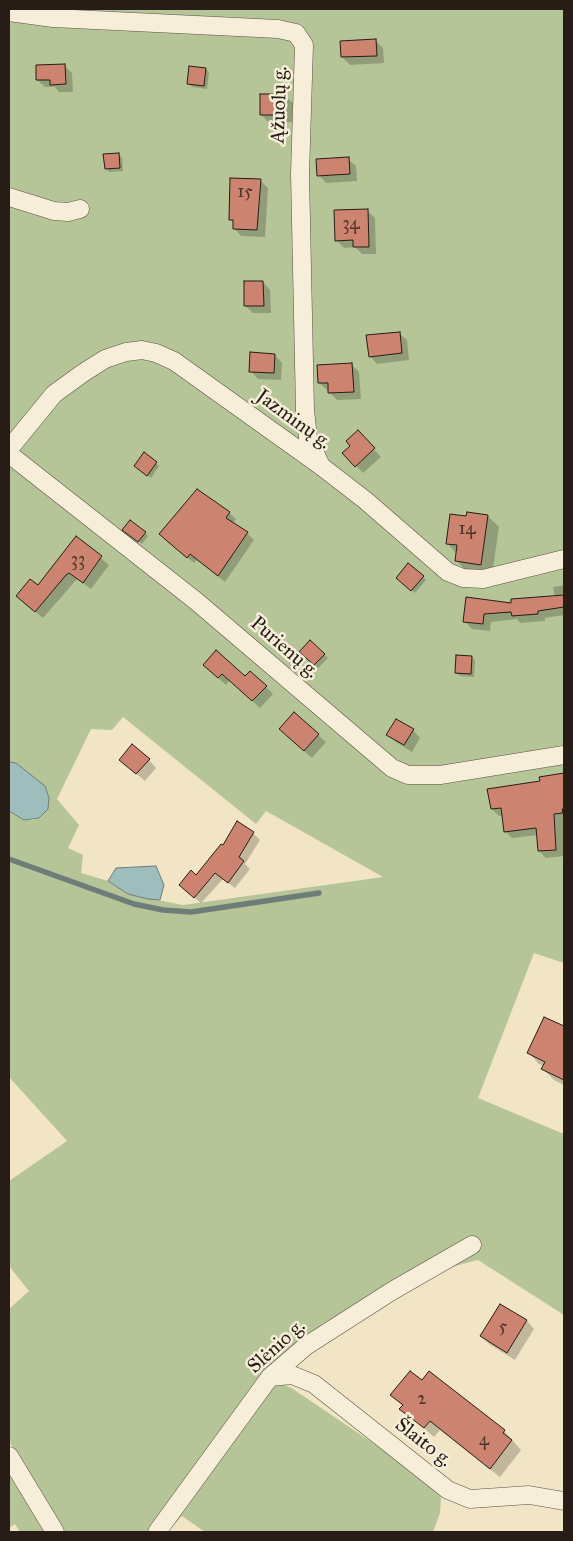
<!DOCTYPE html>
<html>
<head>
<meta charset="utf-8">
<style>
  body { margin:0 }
  #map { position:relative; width:573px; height:1541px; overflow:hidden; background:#f1e5c5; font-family:"IM FELL Great Primer",serif }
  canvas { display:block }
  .frame { position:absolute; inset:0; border:10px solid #271d16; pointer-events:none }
</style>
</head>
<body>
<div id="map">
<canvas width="573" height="1541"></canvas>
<div class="frame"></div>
</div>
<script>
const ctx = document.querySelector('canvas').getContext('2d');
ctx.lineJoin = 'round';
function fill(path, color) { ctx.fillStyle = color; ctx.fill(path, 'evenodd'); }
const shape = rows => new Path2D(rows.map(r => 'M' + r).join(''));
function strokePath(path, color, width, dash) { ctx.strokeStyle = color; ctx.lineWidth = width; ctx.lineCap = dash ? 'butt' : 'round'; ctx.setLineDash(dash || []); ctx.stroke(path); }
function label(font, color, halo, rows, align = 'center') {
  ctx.font = font + ' "IM FELL Great Primer",serif'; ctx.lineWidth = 5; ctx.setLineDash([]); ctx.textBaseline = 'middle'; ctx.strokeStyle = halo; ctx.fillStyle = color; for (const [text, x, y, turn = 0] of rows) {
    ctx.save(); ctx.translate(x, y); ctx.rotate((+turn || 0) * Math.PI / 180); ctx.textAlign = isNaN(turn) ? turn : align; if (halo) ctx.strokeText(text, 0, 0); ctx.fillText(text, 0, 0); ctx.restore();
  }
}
const green = shape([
  [9,9,564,9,564,963,534,953,478,1098,564,1134,564,1315,478,1260,392,1282,270,1377,293,1389,407,1466,441,1497,440,1513,433,1532,205,1532,182,1516,167,1532,64,1532,9,1441,9,1309,29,1291,9,1266,9,1181,67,1141,9,1077,9,811,24,820,32,820,39,818,48,809,17,763,9,762],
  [123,717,256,824,266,811,383,877,183,905,128,894,108,881,81,873,83,855,68,848,79,825,57,799,91,729,112,730],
  [9,1466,49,1532,20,1532,15,1524,9,1528]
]);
const water = shape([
  [9,762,16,763,45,786,49,798,48,809,39,818,24,820,9,811,9,762],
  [156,866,164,885,160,900,148,899,128,894,108,881,116,868,156,866]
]);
const shadow = shape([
  [376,41,383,48,384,63,350,65,342,57],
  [9,62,10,64,10,94,9,94],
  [65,66,72,73,73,92,59,92,55,87,45,87,37,80],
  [206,69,209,72,207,89,192,87,188,83],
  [285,96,293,103,292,122,268,122,261,114],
  [119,154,122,158,123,171,109,172,106,168],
  [348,159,356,166,357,181,326,183,319,175],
  [260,180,268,188,265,237,241,236,234,228,234,223,230,219],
  [367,211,375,218,376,254,362,254,355,247,344,248,336,240],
  [263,282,270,290,271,313,253,313,245,306],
  [399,333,407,340,409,360,377,364,370,356],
  [275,355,282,363,281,380,258,379,251,371],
  [351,364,359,372,361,399,337,400,330,393,329,390,327,390,319,383],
  [358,432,381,457,363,473,356,466],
  [156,463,159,466,151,478,139,469],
  [229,513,236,519,233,524,247,533,254,540,225,582,197,560,194,563,167,541],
  [488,516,499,527,492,575,467,572,456,560,457,554,447,543,468,517],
  [127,533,145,533,148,536,142,544],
  [76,537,109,565,91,589,77,579,43,618,25,604],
  [423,577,426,580,415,593,401,581],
  [564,585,564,615,545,618,545,621,520,623,517,619,491,622,490,631,472,629,464,621,467,598,512,604,555,597,553,587],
  [311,642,328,658,318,668,301,652],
  [472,657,475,661,474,677,460,676,456,673],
  [204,665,245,678,266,687,273,694,260,708,230,680,226,685],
  [294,714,326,742,312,758,288,737],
  [413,730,420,738,412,752,396,742,388,735],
  [149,760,156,768,145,781,128,767],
  [564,774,564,856,546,858,539,851,538,835,512,838,505,831,503,815,499,816,492,809,541,782,540,778],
  [237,823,253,833,260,840,245,864,250,869,235,888,223,879,201,903,187,891,197,877,223,847],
  [544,1018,564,1028,564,1085,554,1080,543,1069,544,1066,539,1064,528,1052],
  [500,1306,527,1321,534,1329,515,1360,489,1344,481,1336],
  [429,1373,504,1431,521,1450,500,1477,440,1430,434,1437,401,1408,403,1406,392,1395,422,1382]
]);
const stream = shape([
  [9,859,134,904,163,910,191,912,319,893]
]);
const building = shape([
  [376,39,377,56,341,57,340,41,376,39],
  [65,64,66,84,50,85,50,80,36,80,36,65,65,64],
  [189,66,206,68,204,86,187,84,189,66],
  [260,94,285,94,285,115,260,115,260,94],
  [119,153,120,168,105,169,103,154,119,153],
  [349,157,350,174,317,176,316,159,349,157],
  [230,178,261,179,257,230,233,229,233,220,229,220,230,178],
  [368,209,369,247,353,247,353,240,335,241,334,210,368,209],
  [244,281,263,281,264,306,244,306,244,281],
  [400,332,402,353,369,357,366,335,400,332],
  [250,352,275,354,274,373,249,372,250,352],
  [352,363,354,392,328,393,328,383,318,383,317,365,352,363],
  [358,430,375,448,355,467,342,453,350,446,346,441,358,430],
  [144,452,157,462,147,476,134,466,144,452],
  [197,489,230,512,226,518,248,532,218,576,190,554,187,558,159,534,197,489],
  [467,512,488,515,481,565,455,561,457,545,446,544,450,514,466,516,467,512],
  [130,520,146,532,138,542,122,530,130,520],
  [76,536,102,556,83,583,69,573,66,575,35,612,16,596,30,579,38,585,76,536],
  [408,563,424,576,411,591,396,578,408,563],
  [564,595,564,607,538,611,538,614,512,616,511,612,484,614,483,624,463,622,466,597,511,603,511,599,564,595],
  [310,640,325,654,314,665,299,652,310,640],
  [216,650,245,676,250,671,267,686,252,701,222,674,218,678,203,665,216,650],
  [456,655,472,656,471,674,455,673,456,655],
  [294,712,319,734,304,751,279,729,294,712],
  [396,719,414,729,404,745,386,735,396,719],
  [132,744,150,759,136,774,119,760,132,744],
  [564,773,564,809,562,809,563,813,554,814,556,850,538,851,536,828,504,832,501,808,491,809,487,789,540,781,539,777,564,773],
  [237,821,254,832,239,857,244,861,228,883,215,873,194,898,179,885,191,870,196,875,221,844,223,845,237,821],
  [544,1017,564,1026,564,1080,541,1069,545,1062,527,1053,544,1017],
  [500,1304,527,1320,507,1353,480,1336,500,1304],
  [410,1371,422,1380,429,1371,505,1430,503,1433,512,1440,490,1469,430,1421,424,1428,399,1409,403,1405,390,1395,410,1371]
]);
const street = shape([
  [9,12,53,18,278,29,296,33,304,45,300,174,305,410,308,438,321,466],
  [9,197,54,211,68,212,80,209],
  [9,449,54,394,83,373,105,359,126,352,142,350,156,353,174,361,321,466,365,500,448,572,463,578,483,579,564,559],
  [9,454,196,601,392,768,408,775,440,775,564,755],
  [270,1377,292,1375,314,1384,448,1490,470,1499,529,1495,564,1501],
  [9,1456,55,1532],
  [157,1532,270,1377,306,1346,392,1291,472,1245]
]);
const numberNames = [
  ["15",245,193],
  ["34",351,225],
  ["14",467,530],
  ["33",78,561],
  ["5",503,1328],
  ["2",422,1400],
  ["4",484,1441]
];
const streetNames = [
  ["Ąžuolų g.",280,105,-88],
  ["Jazminų g.",293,420,36],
  ["Purienų g.",284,648,41],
  ["Slėnio g.",277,1347,-42],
  ["Šlaito g.",423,1443,38]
];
fill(green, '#b6c598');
fill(water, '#9ebdbd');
strokePath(water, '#6e7d7a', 1);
fill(shadow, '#0003');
strokePath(stream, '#6e7d7a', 5.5);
fill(building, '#cc836f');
strokePath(building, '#271d16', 1);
strokePath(street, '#5a4f42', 19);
strokePath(street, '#f6eed9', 18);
label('18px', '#50362c', null, numberNames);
label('20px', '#271d16', '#f6eed9', streetNames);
</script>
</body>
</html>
